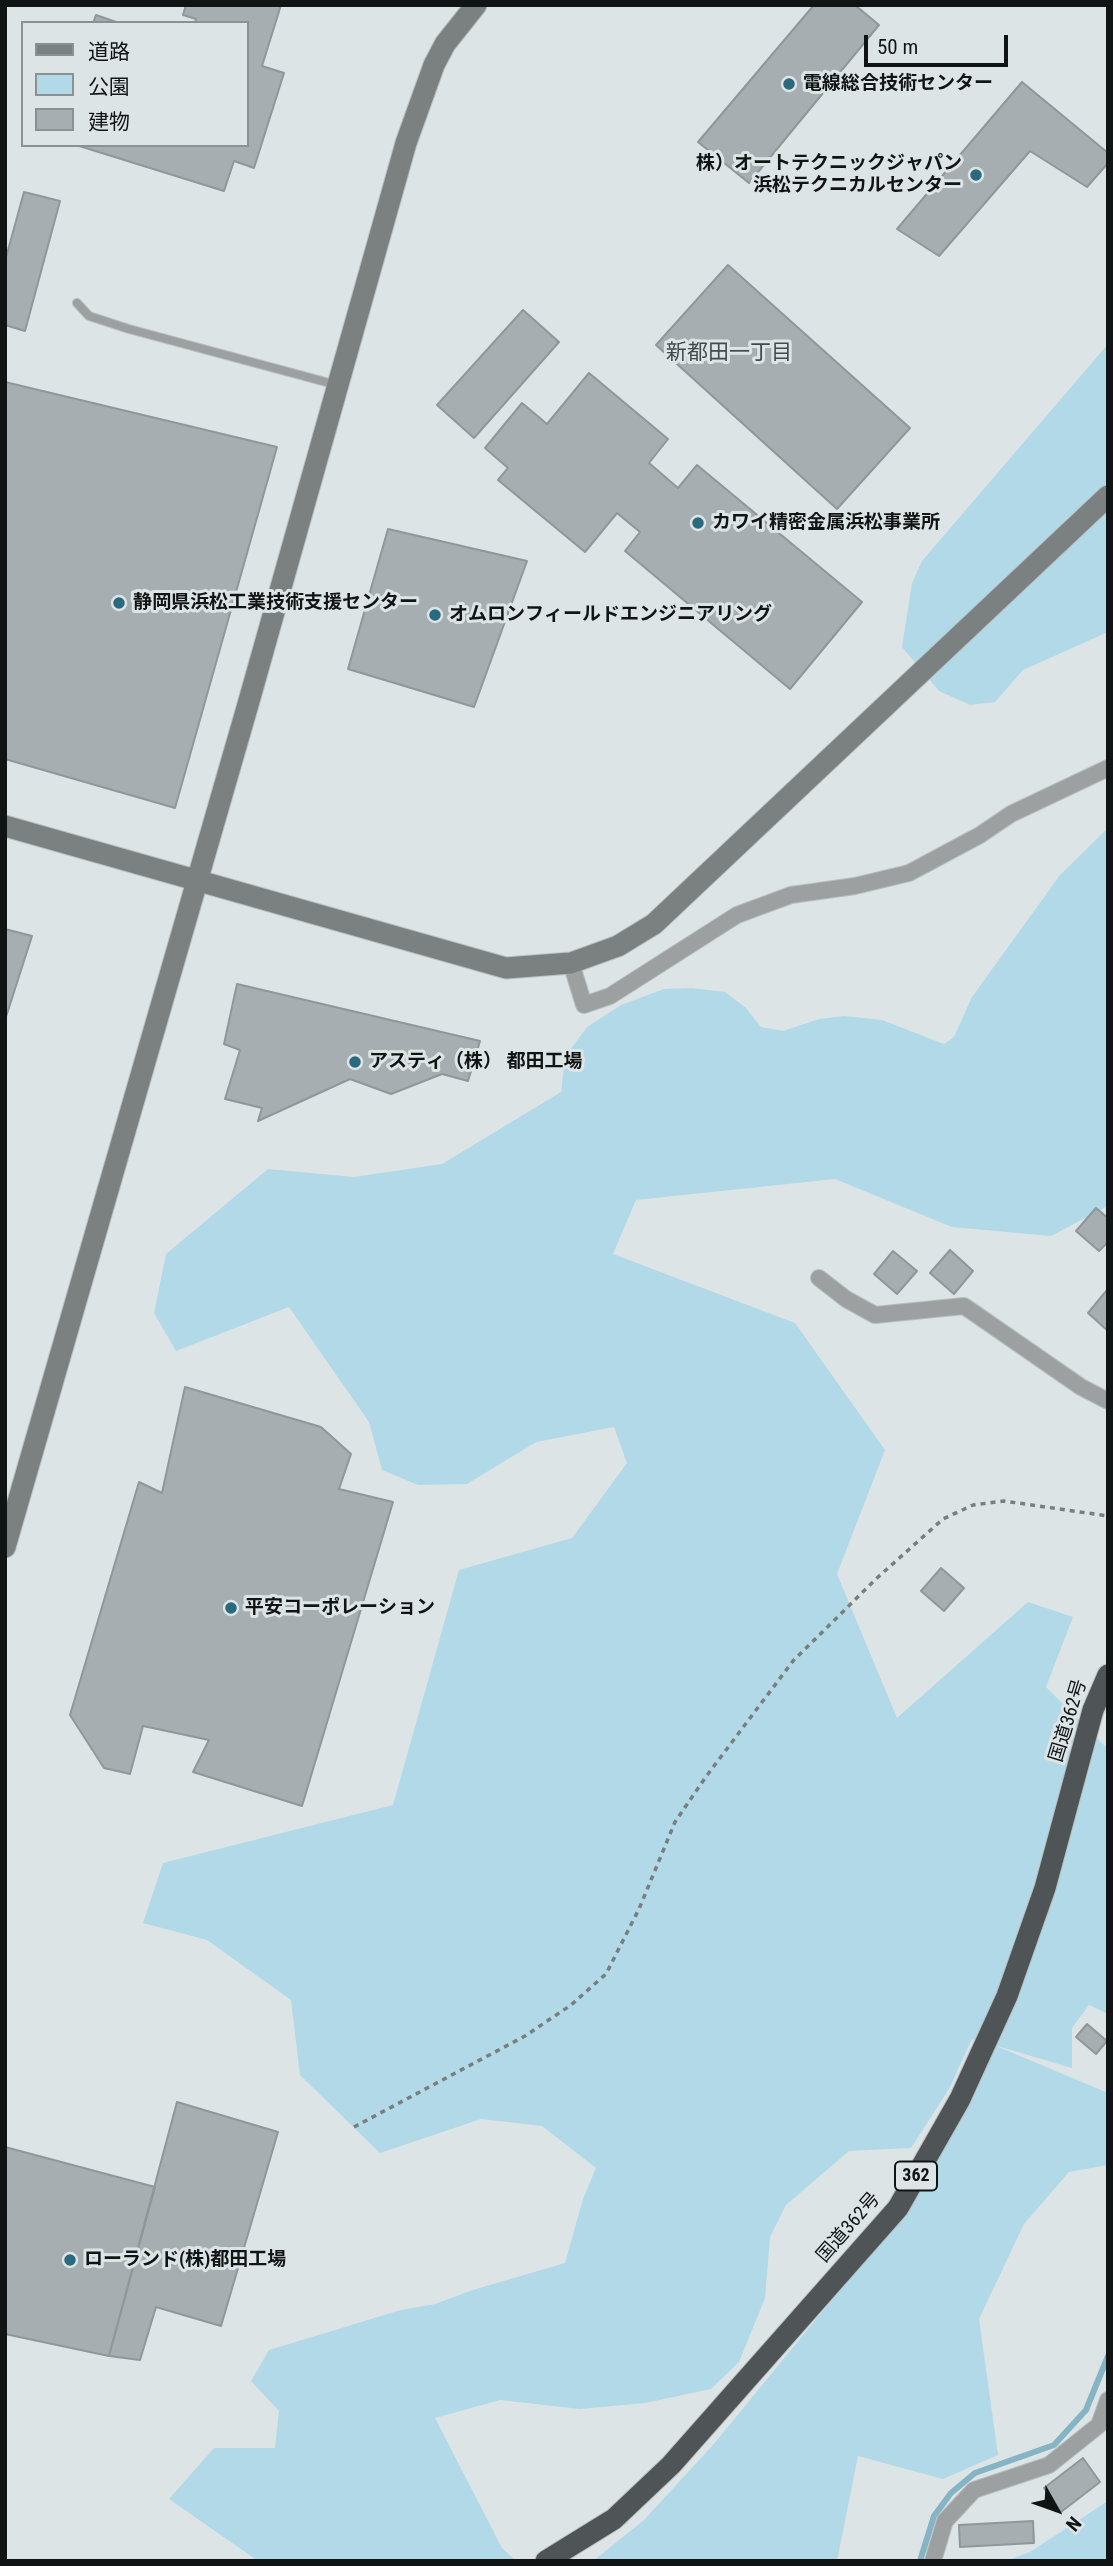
<!DOCTYPE html>
<html>
<head>
<meta charset="utf-8">
<style>
  body { margin:0 }
  #map { position:relative; width:1113px; height:2566px; overflow:hidden; background:#dde4e6; font-family:"Roboto Condensed","Noto Sans JP",sans-serif }
  canvas { display:block }
  .frame { position:absolute; inset:0; border:7px solid #111415; pointer-events:none }
  .legend { position:absolute; left:21px; top:21px; width:228px; height:126px; box-sizing:border-box; background:#dde4e6; border:2px solid #8b9192; margin:0; padding:9px 12px; list-style:none; font-size:21px; color:#111415 }
  .legend li { display:flex; align-items:center; gap:14px; height:35px }
  .legend b { width:35px; border:2px solid #8b9192 }
  .north { position:absolute; left:1022px; top:2475px; width:70px; height:70px; -webkit-text-stroke:5px #dde4e6; paint-order:stroke; rotate:130deg; font-size:19px; font-weight:700; line-height:28px; text-align:center; color:#111415 }
  .north::after { content:''; display:block; margin:auto; width:24px; height:32px; background:#111415; clip-path:polygon(50% 0,100% 100%,50% 72%,0 100%) }
  .scale { position:absolute; left:864px; top:35px; width:144px; height:32px; box-sizing:border-box; border:4px solid #111415; border-top:0; padding-left:9px; font-size:21px; line-height:24px; white-space:nowrap; color:#111415; -webkit-text-stroke:5px #dde4e6; paint-order:stroke }
</style>
</head>
<body>
<div id="map">
<canvas width="1113" height="2566"></canvas>
<div class="frame"></div>
<ul class="legend">
<li><b style="height:9px;background:#7b8081"></b>道路</li>
<li><b style="height:19px;background:#b2d9e7"></b>公園</li>
<li><b style="height:19px;background:#a7aeb1"></b>建物</li>
</ul>
<div class="north">N</div>
<div class="scale">50 m</div>
</div>
<script>
const ctx = document.querySelector('canvas').getContext('2d');
ctx.lineJoin = 'round';
function fill(path, color) { ctx.fillStyle = color; ctx.fill(path, 'evenodd'); }
const shape = rows => new Path2D(rows.map(r => 'M' + r).join(''));
function strokePath(path, color, width, dash) { ctx.strokeStyle = color; ctx.lineWidth = width; ctx.lineCap = dash ? 'butt' : 'round'; ctx.setLineDash(dash || []); ctx.stroke(path); }
function label(font, color, halo, rows, align = 'center') {
  ctx.font = font + ' "Roboto Condensed","Noto Sans JP",sans-serif'; ctx.lineWidth = 6; ctx.setLineDash([]); ctx.textBaseline = 'middle'; ctx.strokeStyle = halo; ctx.fillStyle = color; for (const [text, x, y, turn = 0] of rows) {
    ctx.save(); ctx.translate(x, y); ctx.rotate((+turn || 0) * Math.PI / 180); ctx.textAlign = isNaN(turn) ? turn : align; if (halo) ctx.strokeText(text, 0, 0); ctx.fillText(text, 0, 0); ctx.restore();
  }
}
const green = shape([
  [1108,344,1108,632,1023,670,995,702,970,705,939,691,902,647,912,583,922,561],
  [1108,828,1108,1206,1051,1236,952,1227,835,1179,636,1200,613,1254,795,1323,885,1450,837,1574,897,1718,1028,1602,1073,1617,1046,1687,1108,1749,1108,2014,1089,2005,1072,2028,1072,2068,994,2045,1108,2093,1108,2165,1069,2172,1024,2224,979,2319,998,2455,943,2479,858,2456,837,2561,593,2561,644,2520,713,2445,907,2208,993,2044,972,2039,949,2089,911,2148,849,2151,786,2205,770,2237,765,2298,739,2362,711,2389,645,2403,580,2409,500,2400,435,2418,502,2548,516,2561,258,2561,169,2499,214,2448,275,2448,279,2411,251,2381,269,2350,401,2310,435,2304,473,2290,565,2263,583,2199,596,2168,542,2126,481,2119,380,2153,300,2075,291,2000,207,1940,143,1923,163,1863,393,1805,459,1570,572,1538,627,1463,614,1427,536,1442,467,1484,418,1485,382,1470,369,1422,289,1307,176,1351,154,1313,166,1254,268,1169,354,1177,442,1164,561,1092,565,1057,587,1027,621,1005,664,989,692,988,725,992,746,1008,761,1027,783,1031,819,1019,844,1016,882,1020,944,1044,954,1037,972,997,1060,875],
  [1108,2501,1108,2561,1005,2561,1030,2552]
]);
const stream = shape([
  [920,2561,934,2516,951,2493,975,2473,1054,2445,1086,2410,1108,2356]
]);
const building = shape([
  [186,5,281,5,262,66,284,73,254,168,234,161,224,191,76,145,247,145,247,23,195,23,196,19,183,15,186,5],
  [814,5,855,5,879,25,749,183,698,142,814,5],
  [96,15,119,23,93,23,96,15],
  [1022,82,1108,153,1108,163,1087,187,1030,151,939,256,897,229,1022,82],
  [24,192,60,201,25,331,5,325,5,261,24,192],
  [728,265,910,428,837,509,656,345,728,265],
  [523,310,559,342,474,438,437,405,523,310],
  [589,373,668,439,649,463,678,488,697,465,862,602,790,689,625,551,640,532,617,513,585,552,498,480,508,468,485,448,522,403,547,424,589,373],
  [5,382,277,447,175,808,5,759,5,382],
  [388,529,527,561,474,707,348,669,388,529],
  [5,929,32,936,5,1020,5,929],
  [237,984,480,1041,468,1081,442,1074,391,1094,350,1079,258,1121,262,1108,225,1099,240,1050,224,1044,237,984],
  [1096,1208,1108,1218,1108,1242,1099,1251,1076,1231,1096,1208],
  [950,1250,973,1271,954,1294,930,1273,950,1250],
  [893,1251,917,1271,897,1294,874,1274,893,1251],
  [1107,1290,1108,1291,1108,1331,1088,1313,1107,1290],
  [185,1387,321,1427,351,1454,339,1489,393,1502,302,1806,193,1772,209,1740,143,1726,130,1774,104,1768,70,1715,139,1482,162,1493,185,1387],
  [941,1568,964,1588,944,1611,921,1591,941,1568],
  [1087,2024,1107,2041,1096,2054,1076,2037,1087,2024],
  [177,2102,278,2132,221,2326,156,2307,140,2360,109,2356,177,2102],
  [5,2147,155,2187,109,2356,5,2334,5,2147],
  [1083,2458,1100,2482,1061,2512,1044,2488,1083,2458],
  [1033,2521,1034,2543,960,2547,959,2525,1033,2521]
]);
const path = shape([
  [354,2127,525,2036,571,2005,606,1974,639,1909,675,1822,705,1778,793,1661,877,1578,943,1519,973,1505,1004,1501,1108,1516]
]);
const lane = shape([
  [77,303,89,316,129,329,337,385]
]);
const street = shape([
  [571,963,584,1005,610,996,737,915,791,895,855,886,909,873,980,835,1011,814,1108,768],
  [819,1278,846,1299,875,1315,964,1306,1081,1387,1108,1401],
  [933,2561,945,2521,974,2490,1049,2465,1099,2425,1108,2400]
]);
const secondary = shape([
  [5,826,506,968,571,963,618,946,654,924,1108,496],
  [5,1547,249,701,406,143,434,65,445,44,476,5]
]);
const highway = shape([
  [546,2561,614,2519,671,2465,898,2208,960,2099,1007,1996,1045,1888,1093,1710,1108,1675]
]);
const markers = [
  [789,84,7,"#2a6a7e"],
  [976,175,7,"#2a6a7e"],
  [698,523,7,"#2a6a7e"],
  [119,603,7,"#2a6a7e"],
  [435,615,7,"#2a6a7e"],
  [355,1062,7,"#2a6a7e"],
  [231,1608,7,"#2a6a7e"],
  [70,2260,7,"#2a6a7e"]
];
const shields = [
  [916,2176,42]
];
const shieldNames = [
  ["362",916,2176]
];
const poiNames = [
  ["電線総合技術センター",803,84],
  ["株）オートテクニックジャパン",962,164,"right"],
  ["浜松テクニカルセンター",962,186,"right"],
  ["カワイ精密金属浜松事業所",712,523],
  ["静岡県浜松工業技術支援センター",133,603],
  ["オムロンフィールドエンジニアリング",449,615],
  ["アスティ（株） 都田工場",369,1062],
  ["平安コーポレーション",245,1608],
  ["ローランド(株)都田工場",84,2260]
];
const streetNames = [
  ["国道362号",1069,1721,-73],
  ["国道362号",849,2228,-49]
];
const neighbourhoodNames = [
  ["新都田一丁目",729,354]
];
fill(green, '#b2d9e7');
strokePath(stream, '#85b4c4', 6);
fill(building, '#a7aeb1');
strokePath(building, '#909699', 2);
strokePath(lane, '#b8bfc0', 10);
strokePath(street, '#b8bfc0', 18);
strokePath(secondary, '#b8bfc0', 23);
strokePath(highway, '#b8bfc0', 23);
strokePath(path, '#797e80', 3.5, [5, 5]);
strokePath(lane, '#9da0a1', 8);
strokePath(street, '#9da0a1', 16);
strokePath(secondary, '#7b8081', 21);
strokePath(highway, '#4f5557', 21);
for (const [x, y, r, color] of markers) { const dot = new Path2D(); dot.arc(x, y, r, 0, 2 * Math.PI); ctx.fillStyle = color; ctx.fill(dot); strokePath(dot, '#dde4e6', 2.5); }
for (const [x, y, w] of shields) { const box = new Path2D(); box.roundRect(x - w / 2, y - 14.5, w, 29, 5); ctx.fillStyle = '#dde4e6'; ctx.fill(box); strokePath(box, '#111415', 2); }
label('bold 18px', '#111415', null, shieldNames);
label('bold 19px', '#111415', '#dde4e6', poiNames, 'left');
label('19px', '#111415', '#dde4e6', streetNames);
label('21px', '#44494b', '#dde4e6', neighbourhoodNames);
</script>
</body>
</html>
